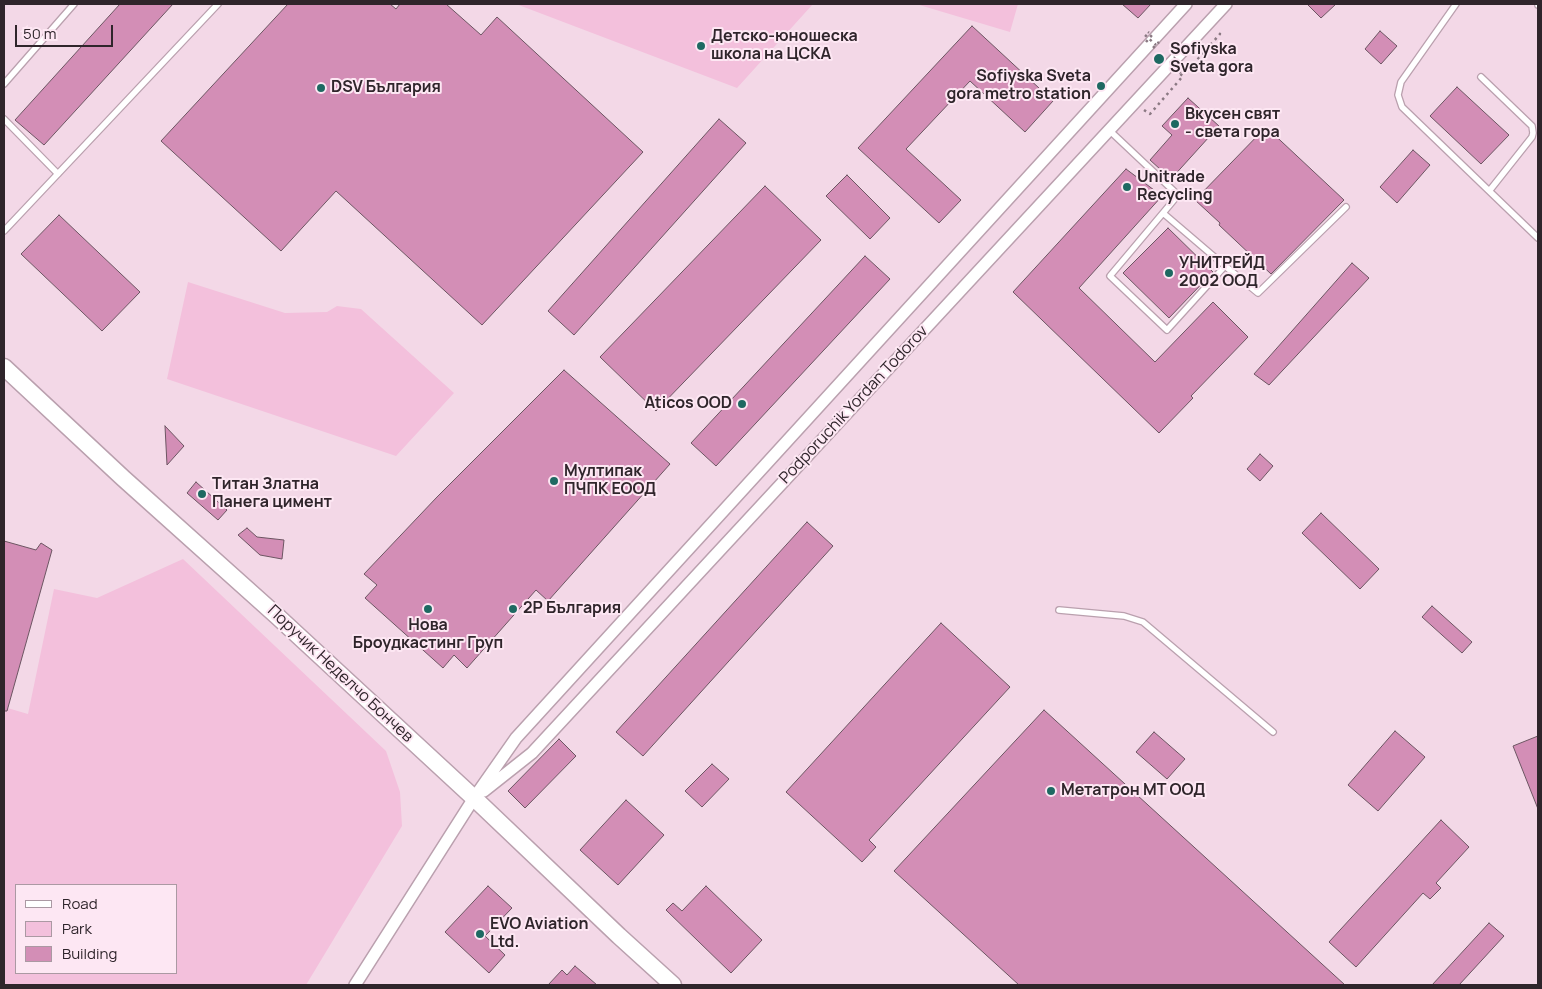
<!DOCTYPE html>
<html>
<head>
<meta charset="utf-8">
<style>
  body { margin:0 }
  #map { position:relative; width:1542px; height:989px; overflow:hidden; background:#f3d8e7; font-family:Manrope,sans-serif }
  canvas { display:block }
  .frame { position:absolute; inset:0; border:5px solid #2f252b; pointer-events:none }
  .legend { position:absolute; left:15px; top:884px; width:162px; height:90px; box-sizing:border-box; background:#fde7f3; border:1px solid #ab99a3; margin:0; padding:6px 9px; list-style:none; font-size:15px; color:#2f252b }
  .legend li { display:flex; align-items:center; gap:10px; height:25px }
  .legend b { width:25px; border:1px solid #ab99a3 }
  .scale { position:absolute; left:15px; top:25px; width:98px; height:22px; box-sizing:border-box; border:2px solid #2f252b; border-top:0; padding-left:6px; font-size:15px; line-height:18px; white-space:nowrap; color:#2f252b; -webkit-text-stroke:4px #fde7f3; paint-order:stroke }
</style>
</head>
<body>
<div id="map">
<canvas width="1542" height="989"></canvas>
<div class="frame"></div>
<ul class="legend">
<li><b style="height:6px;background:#fff"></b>Road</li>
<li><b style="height:14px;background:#f3c0dc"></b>Park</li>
<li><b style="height:14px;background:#d38eb6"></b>Building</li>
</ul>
<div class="scale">50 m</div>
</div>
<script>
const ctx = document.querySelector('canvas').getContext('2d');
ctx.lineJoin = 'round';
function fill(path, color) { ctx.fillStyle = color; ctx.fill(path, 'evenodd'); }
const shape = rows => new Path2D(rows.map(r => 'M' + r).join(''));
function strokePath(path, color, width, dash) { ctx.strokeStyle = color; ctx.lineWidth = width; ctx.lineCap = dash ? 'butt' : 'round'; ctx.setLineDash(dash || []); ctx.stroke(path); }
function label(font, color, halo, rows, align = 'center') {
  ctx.font = font + ' Manrope,sans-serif'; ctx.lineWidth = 4; ctx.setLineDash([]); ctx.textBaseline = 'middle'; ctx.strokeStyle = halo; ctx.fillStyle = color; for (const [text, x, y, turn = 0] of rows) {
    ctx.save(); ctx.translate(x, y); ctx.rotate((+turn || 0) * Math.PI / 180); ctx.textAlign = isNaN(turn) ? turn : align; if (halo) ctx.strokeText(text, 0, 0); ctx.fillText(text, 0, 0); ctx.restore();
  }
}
const green = shape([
  [516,4,813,4,737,88],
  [916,4,1018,4,1010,32],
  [188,282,285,313,327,312,337,306,361,309,454,393,396,456,167,379],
  [183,559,386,751,400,792,402,826,306,985,4,985,4,707,28,714,54,589,97,598],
  [16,885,176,885,176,973,16,973]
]);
const building = shape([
  [120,4,173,4,44,145,15,120,120,4],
  [288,4,390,4,396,9,400,4,446,4,481,35,497,17,643,152,482,325,336,191,281,251,161,141,288,4],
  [1122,4,1151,4,1138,18,1122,4],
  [1307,4,1336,4,1321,18,1307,4],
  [972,26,1053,101,1025,132,970,81,906,149,961,200,939,223,858,148,972,26],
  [1380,31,1397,46,1381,64,1365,49,1380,31],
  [1457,87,1509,135,1481,164,1430,116,1457,87],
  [1188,98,1219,126,1171,179,1150,160,1172,135,1162,126,1188,98],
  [719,119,746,143,574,335,548,311,719,119],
  [1266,127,1344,200,1271,274,1219,225,1220,223,1195,200,1266,127],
  [1413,150,1430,165,1397,203,1380,187,1413,150],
  [1126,169,1162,196,1079,288,1155,362,1213,302,1248,337,1191,396,1193,398,1159,433,1013,292,1126,169],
  [847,175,890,218,870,239,826,196,847,175],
  [765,186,821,240,656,411,600,357,765,186],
  [59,215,140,292,102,331,21,254,59,215],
  [1168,228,1213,272,1169,318,1123,273,1168,228],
  [865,256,890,279,716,466,691,443,865,256],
  [1352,263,1369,278,1269,385,1254,374,1352,263],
  [564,370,670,464,548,601,536,590,467,668,454,655,443,668,365,598,377,585,364,574,437,497,564,370],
  [165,426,184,446,167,465,165,426],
  [1260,454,1273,466,1260,481,1247,469,1260,454],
  [196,482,227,510,218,520,187,493,196,482],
  [1321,513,1379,569,1360,589,1302,533,1321,513],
  [807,522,833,546,643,756,616,732,807,522],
  [247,528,257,537,284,540,282,559,260,555,238,535,247,528],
  [4,541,36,550,41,543,52,550,7,711,4,711,4,541],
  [1432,606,1472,642,1462,653,1422,617,1432,606],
  [941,623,1010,687,869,840,876,847,862,862,786,792,941,623],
  [1044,710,1345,985,1019,985,894,871,1044,710],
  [1395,731,1425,757,1378,811,1348,785,1395,731],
  [1154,732,1185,759,1167,779,1136,752,1154,732],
  [1538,736,1538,809,1513,746,1538,736],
  [559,739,576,756,525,808,508,791,559,739],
  [712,764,729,779,702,807,685,791,712,764],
  [626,800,664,835,618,885,580,850,626,800],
  [1441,820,1469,847,1436,883,1441,888,1430,899,1423,893,1356,967,1329,942,1441,820],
  [488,886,512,908,485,936,505,955,489,973,445,932,488,886],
  [706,886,762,940,731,973,666,910,673,903,682,911,706,886],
  [1489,923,1504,936,1459,985,1432,985,1489,923],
  [575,966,597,985,548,985,562,970,567,975,575,966]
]);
const path = shape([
  [1189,69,1220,34,1216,31],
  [1144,110,1150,114,1183,76,1179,73]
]);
const lane = shape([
  [1456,4,1401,82,1398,95,1402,107,1538,238],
  [1538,4,1538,5],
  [1481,77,1532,126,1533,133,1532,137,1490,190],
  [4,84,74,4],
  [4,119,58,174],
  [1109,130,1178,195,1163,213,1110,276,1167,330,1225,266,1163,213],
  [4,231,218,4],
  [1225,266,1258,293,1346,207],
  [1059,610,1124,616,1143,622,1273,732]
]);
const street = shape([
  [484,791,532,753,1226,4],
  [355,985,474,798,516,738,1186,4]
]);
const secondary = shape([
  [4,367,123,478,277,616,474,798,619,936,673,985]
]);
const pathBridge = shape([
  [1145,35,1156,45],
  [1146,42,1152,35,1148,32],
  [1153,48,1159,42],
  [1172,60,1186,73],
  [1170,63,1175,57],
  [1179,73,1186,66,1189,69]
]);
const markers = [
  [701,46,5,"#1e6962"],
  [1159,59,6,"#1e6962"],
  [1101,86,5,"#1e6962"],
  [321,88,5,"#1e6962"],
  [1175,124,5,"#1e6962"],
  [1127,187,5,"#1e6962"],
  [1169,273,5,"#1e6962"],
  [742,404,5,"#1e6962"],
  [554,481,5,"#1e6962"],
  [202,494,5,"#1e6962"],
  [428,609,5,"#1e6962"],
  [513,609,5,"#1e6962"],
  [1051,791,5,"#1e6962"],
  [480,934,5,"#1e6962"]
];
const poiNames = [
  ["Детско-юношеска",711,37],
  ["школа на ЦСКА",711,55],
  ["Sofiyska",1170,50],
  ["Sveta gora",1170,68],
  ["Sofiyska Sveta",1091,77,"right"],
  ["gora metro station",1091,95,"right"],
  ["DSV България",331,88],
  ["Вкусен свят",1185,115],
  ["- света гора",1185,133],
  ["Unitrade",1137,178],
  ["Recycling",1137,196],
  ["УНИТРЕЙД",1179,264],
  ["2002 ООД",1179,282],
  ["Aticos OOD",732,404,"right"],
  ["Мултипак",564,472],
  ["ПЧПК ЕООД",564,490],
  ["Титан Златна",212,485],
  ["Панега цимент",212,503],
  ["2Р България",523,609],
  ["Нова",428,626,"center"],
  ["Броудкастинг Груп",428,644,"center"],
  ["Метатрон МТ ООД",1061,791],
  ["EVO Aviation",490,925],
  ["Ltd.",490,943]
];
const streetNames = [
  ["Podporuchik Yordan Todorov",854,405,-47],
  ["Поручик Неделчо Бончев",340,674,43]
];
fill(green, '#f3c0dc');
fill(building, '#d38eb6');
strokePath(building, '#6c5562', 1);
strokePath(lane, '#baa0ae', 8);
strokePath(street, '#baa0ae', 14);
strokePath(secondary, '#baa0ae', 19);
strokePath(path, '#8b7983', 2.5, [2.5, 4]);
strokePath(lane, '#fff', 5.5);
strokePath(street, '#fff', 11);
strokePath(secondary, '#fff', 16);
strokePath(pathBridge, '#8b7983', 2.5, [2.5, 4]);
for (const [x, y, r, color] of markers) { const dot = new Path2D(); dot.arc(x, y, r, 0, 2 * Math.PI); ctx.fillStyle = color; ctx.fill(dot); strokePath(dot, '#fde7f3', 2); }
label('bold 16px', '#2f252b', '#fde7f3', poiNames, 'left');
label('16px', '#2f252b', '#fde7f3', streetNames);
</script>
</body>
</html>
